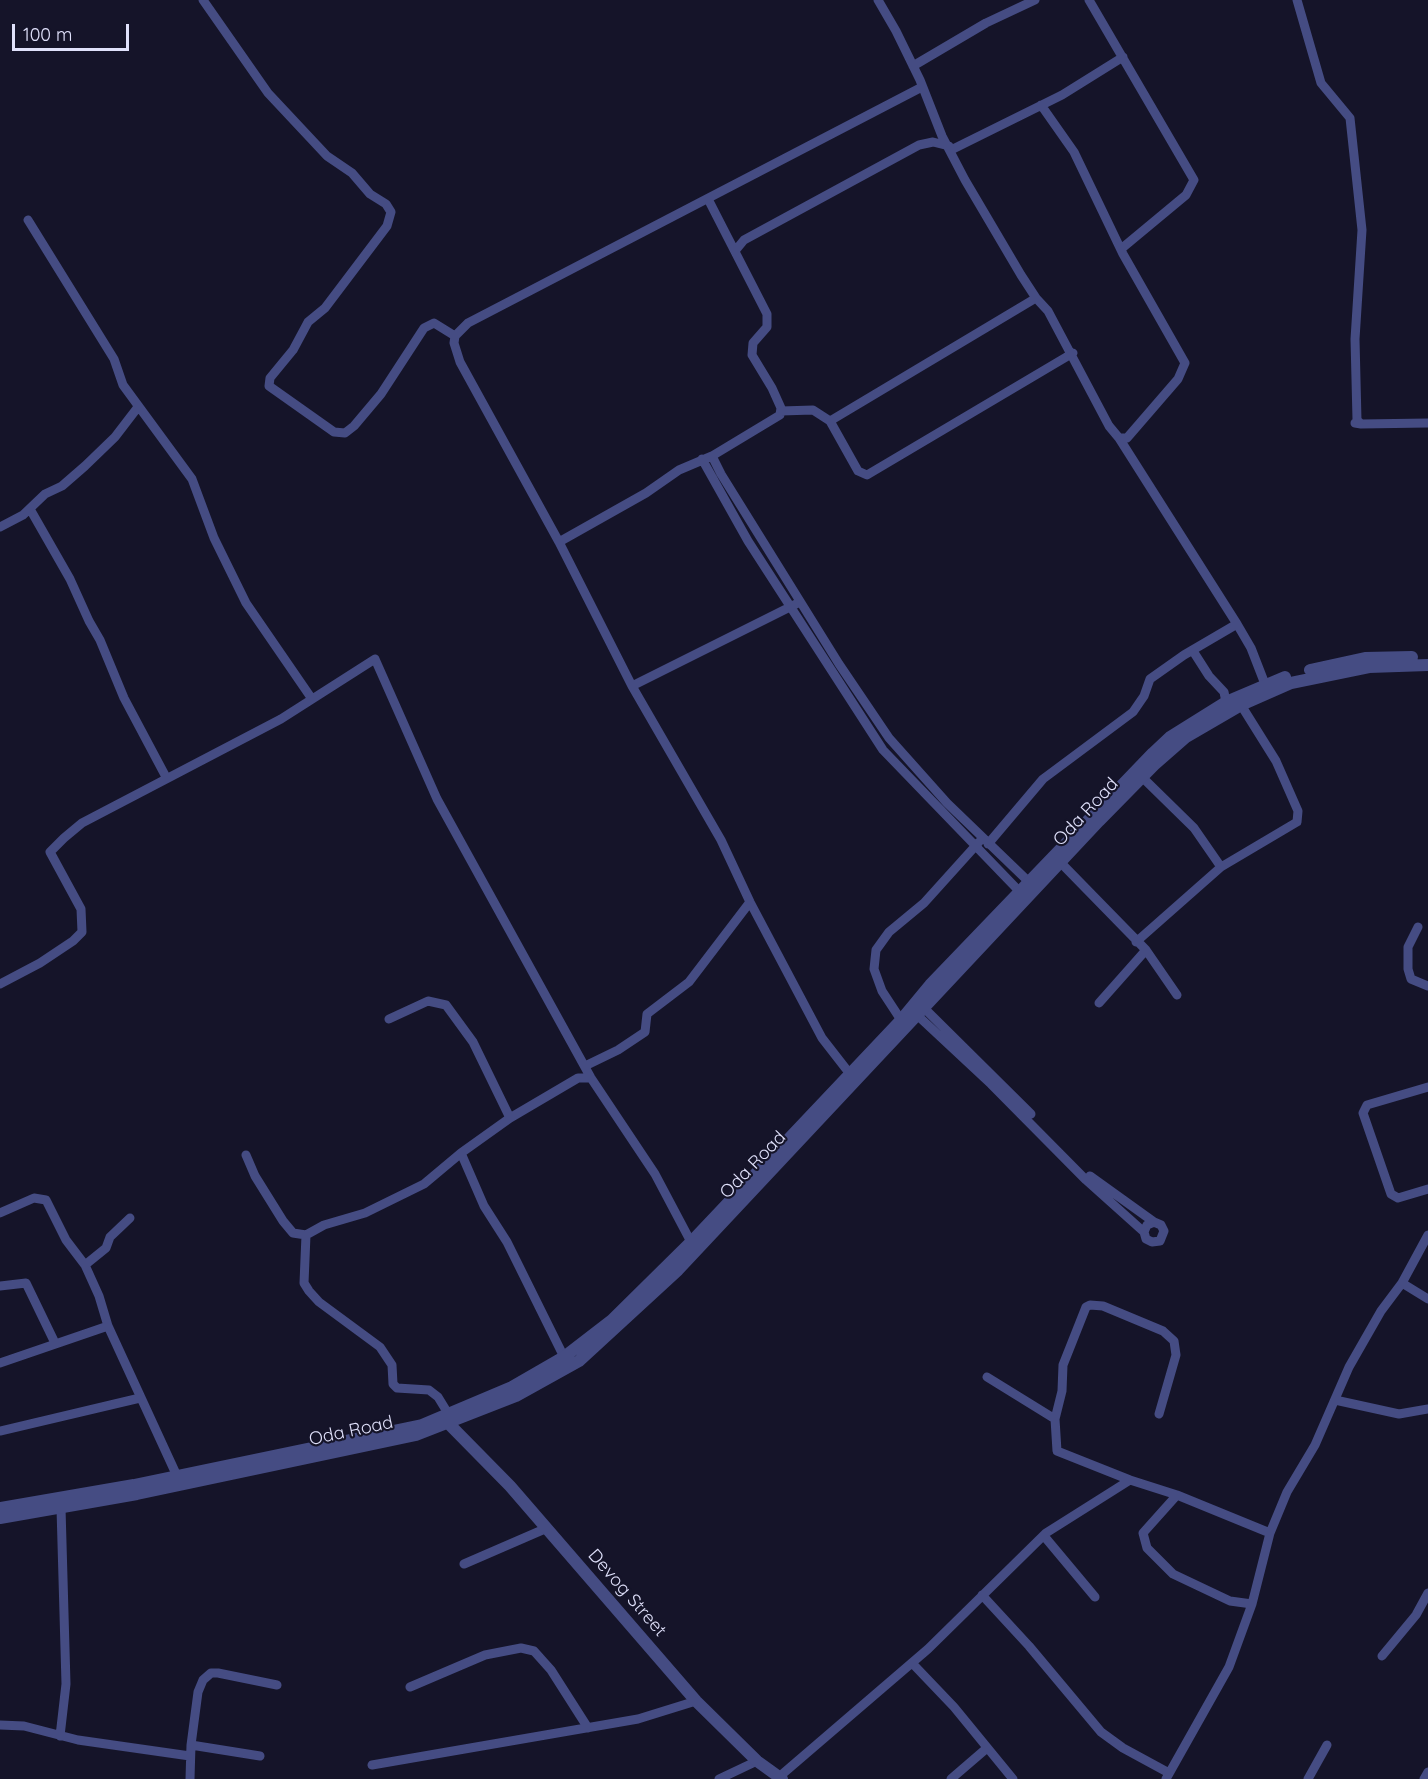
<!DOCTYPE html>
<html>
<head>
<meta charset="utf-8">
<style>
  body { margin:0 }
  #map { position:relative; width:1428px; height:1779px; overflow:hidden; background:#151429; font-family:Quicksand,sans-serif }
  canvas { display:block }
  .scale { position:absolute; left:12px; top:24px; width:117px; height:27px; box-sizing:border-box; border:3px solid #e0e1fb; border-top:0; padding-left:8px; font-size:18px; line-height:21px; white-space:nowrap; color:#e0e1fb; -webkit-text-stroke:4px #151429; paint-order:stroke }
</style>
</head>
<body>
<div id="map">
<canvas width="1428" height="1779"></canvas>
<div class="scale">100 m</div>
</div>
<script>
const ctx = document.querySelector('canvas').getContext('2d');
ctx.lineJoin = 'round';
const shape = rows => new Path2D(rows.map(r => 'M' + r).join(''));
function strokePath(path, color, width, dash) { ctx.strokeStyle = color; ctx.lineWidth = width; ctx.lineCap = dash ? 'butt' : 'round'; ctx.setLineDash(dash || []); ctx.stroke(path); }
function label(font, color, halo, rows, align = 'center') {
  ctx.font = font + ' Quicksand,sans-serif'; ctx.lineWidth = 4.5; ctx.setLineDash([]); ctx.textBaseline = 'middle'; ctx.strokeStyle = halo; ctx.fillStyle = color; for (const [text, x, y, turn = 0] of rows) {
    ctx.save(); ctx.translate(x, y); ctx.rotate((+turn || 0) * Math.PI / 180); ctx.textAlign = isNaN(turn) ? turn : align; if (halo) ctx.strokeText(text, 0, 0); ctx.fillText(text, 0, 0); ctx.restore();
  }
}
const minor = shape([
  [203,0,268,93,327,156,352,173,370,194,386,204,391,212,387,226,325,308,308,322,293,350,270,378,269,386,334,432,345,433,354,426,381,394,424,328,434,323,455,336],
  [878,0,896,31,920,80,942,136,965,180,1021,275,1036,298,1048,311,1109,426,1119,438,1127,438,1178,379,1185,363,1123,254,1074,152,1041,105],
  [1089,0,1194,180,1186,195,1121,249],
  [1297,0,1321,83,1350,118,1362,230,1355,339,1357,420,1360,423,1355,423,1361,424,1428,423],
  [913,66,986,23,1035,0],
  [951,150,1062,95,1123,57],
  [28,220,114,359,123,385,192,479,214,538,246,603,312,699],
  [735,251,744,240,919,145,933,142,949,146],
  [781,411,813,410,830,421,858,471,867,475,1073,353],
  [830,421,1036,298],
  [1119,438,1237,624,1251,648,1265,684],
  [712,456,721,474,839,664,889,738,947,803,1029,882],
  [702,459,748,541,883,750,1020,892],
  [30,509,70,579,89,621,100,640,124,698,166,777],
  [0,527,23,515,45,494,62,486,85,466,115,437,138,407],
  [559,542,646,493,679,470,712,456,780,415,781,408,772,388,752,355,753,343,767,327,767,314,708,199],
  [1193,651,1209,676,1224,692,1226,702],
  [632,686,796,604],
  [1143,778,1194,828,1221,867],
  [988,844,1043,779,1133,712,1144,696,1150,679,1184,655,1237,624],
  [1062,864,1146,950,1177,995],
  [1418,927,1408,947,1408,969,1411,979,1428,986],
  [1136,942,1221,867,1297,822,1298,811,1276,761,1241,705],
  [0,984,40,963,73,941,82,932,81,909,50,852,64,838,82,823,281,719,375,659,437,799,591,1078,655,1174,691,1242],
  [1099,1003,1146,950],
  [924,1008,1031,1114],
  [917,1015,991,1084,1086,1180,1144,1232,1146,1239,1152,1242,1160,1241,1164,1231,1161,1225,1154,1222,1147,1225,1144,1232],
  [389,1019,428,1001,446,1005,473,1042,510,1118],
  [901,1020,882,991,874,969,876,950,889,932,924,903,979,842],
  [585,1066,618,1050,645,1032,647,1014,689,982,750,902],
  [850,1074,822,1038,750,902,721,840,632,686,559,542,460,362,454,343,455,336,468,323,922,87],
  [1428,1087,1367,1105,1363,1113,1391,1194,1398,1198,1428,1189],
  [461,1153,484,1206,507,1242,564,1357],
  [246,1155,255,1176,283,1221,293,1233,306,1235,324,1225,365,1213,424,1184,461,1153,510,1118,578,1078,591,1078],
  [1090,1176,1154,1222],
  [0,1213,34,1198,46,1200,66,1240,85,1265,99,1296,108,1326],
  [306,1235,304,1283,309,1291,319,1302,380,1347,392,1365,393,1384,397,1388,429,1390,438,1397,449,1415],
  [85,1265,106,1248,110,1237,130,1218],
  [1402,1283,1428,1299],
  [0,1286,26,1283,55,1343],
  [0,1363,108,1326,177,1476],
  [987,1377,1055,1419],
  [1335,1400,1399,1414,1428,1409],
  [1159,1414,1176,1355,1174,1341,1163,1331,1103,1306,1090,1305,1086,1307,1063,1365,1062,1391,1055,1419,1057,1451,1130,1480,1177,1495,1270,1533],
  [0,1431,140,1398],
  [1177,1495,1143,1533,1147,1548,1173,1574,1230,1601,1252,1604],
  [1044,1536,1095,1597],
  [464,1564,547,1528],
  [982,1595,1029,1646,1101,1732,1123,1748,1169,1773],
  [1382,1656,1416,1615,1428,1593],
  [912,1663,954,1707,1013,1779],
  [410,1687,485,1655,521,1648,534,1651,551,1670,588,1728],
  [0,1725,24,1726,78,1740,190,1756],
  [60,1736,66,1684,61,1508],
  [191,1745,260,1756],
  [372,1765,638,1719,696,1701],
  [779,1777,928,1649,1046,1533,1130,1480],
  [190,1779,191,1745,198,1692,203,1680,211,1673,218,1673,277,1685],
  [719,1779,757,1761],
  [951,1779,987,1748],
  [1166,1779,1229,1667,1252,1604,1270,1533,1287,1492,1315,1445,1349,1367,1381,1311,1402,1283,1428,1235],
  [1308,1779,1327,1745],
  [1424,1779,1428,1772]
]);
const tertiary = shape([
  [1310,670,1365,658,1412,657],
  [449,1424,510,1486,696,1701,757,1761,782,1779],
  [0,1508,134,1485,422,1425,512,1387,564,1357,612,1320,691,1242,901,1020,930,985,1153,753,1170,737,1226,702,1285,677],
  [0,1518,137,1494,416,1435,516,1396,579,1361,678,1270,1099,821,1154,765,1186,737,1241,705,1291,683,1369,667,1428,665]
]);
const streetNames = [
  ["Oda Road",1086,812,-47],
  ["Oda Road",753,1165,-46],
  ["Oda Road",351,1431,-12],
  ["Devog Street",627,1593,49]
];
strokePath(minor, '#454c83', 9);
strokePath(tertiary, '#454c83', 12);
label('18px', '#e0e1fb', '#151429', streetNames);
</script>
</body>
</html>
